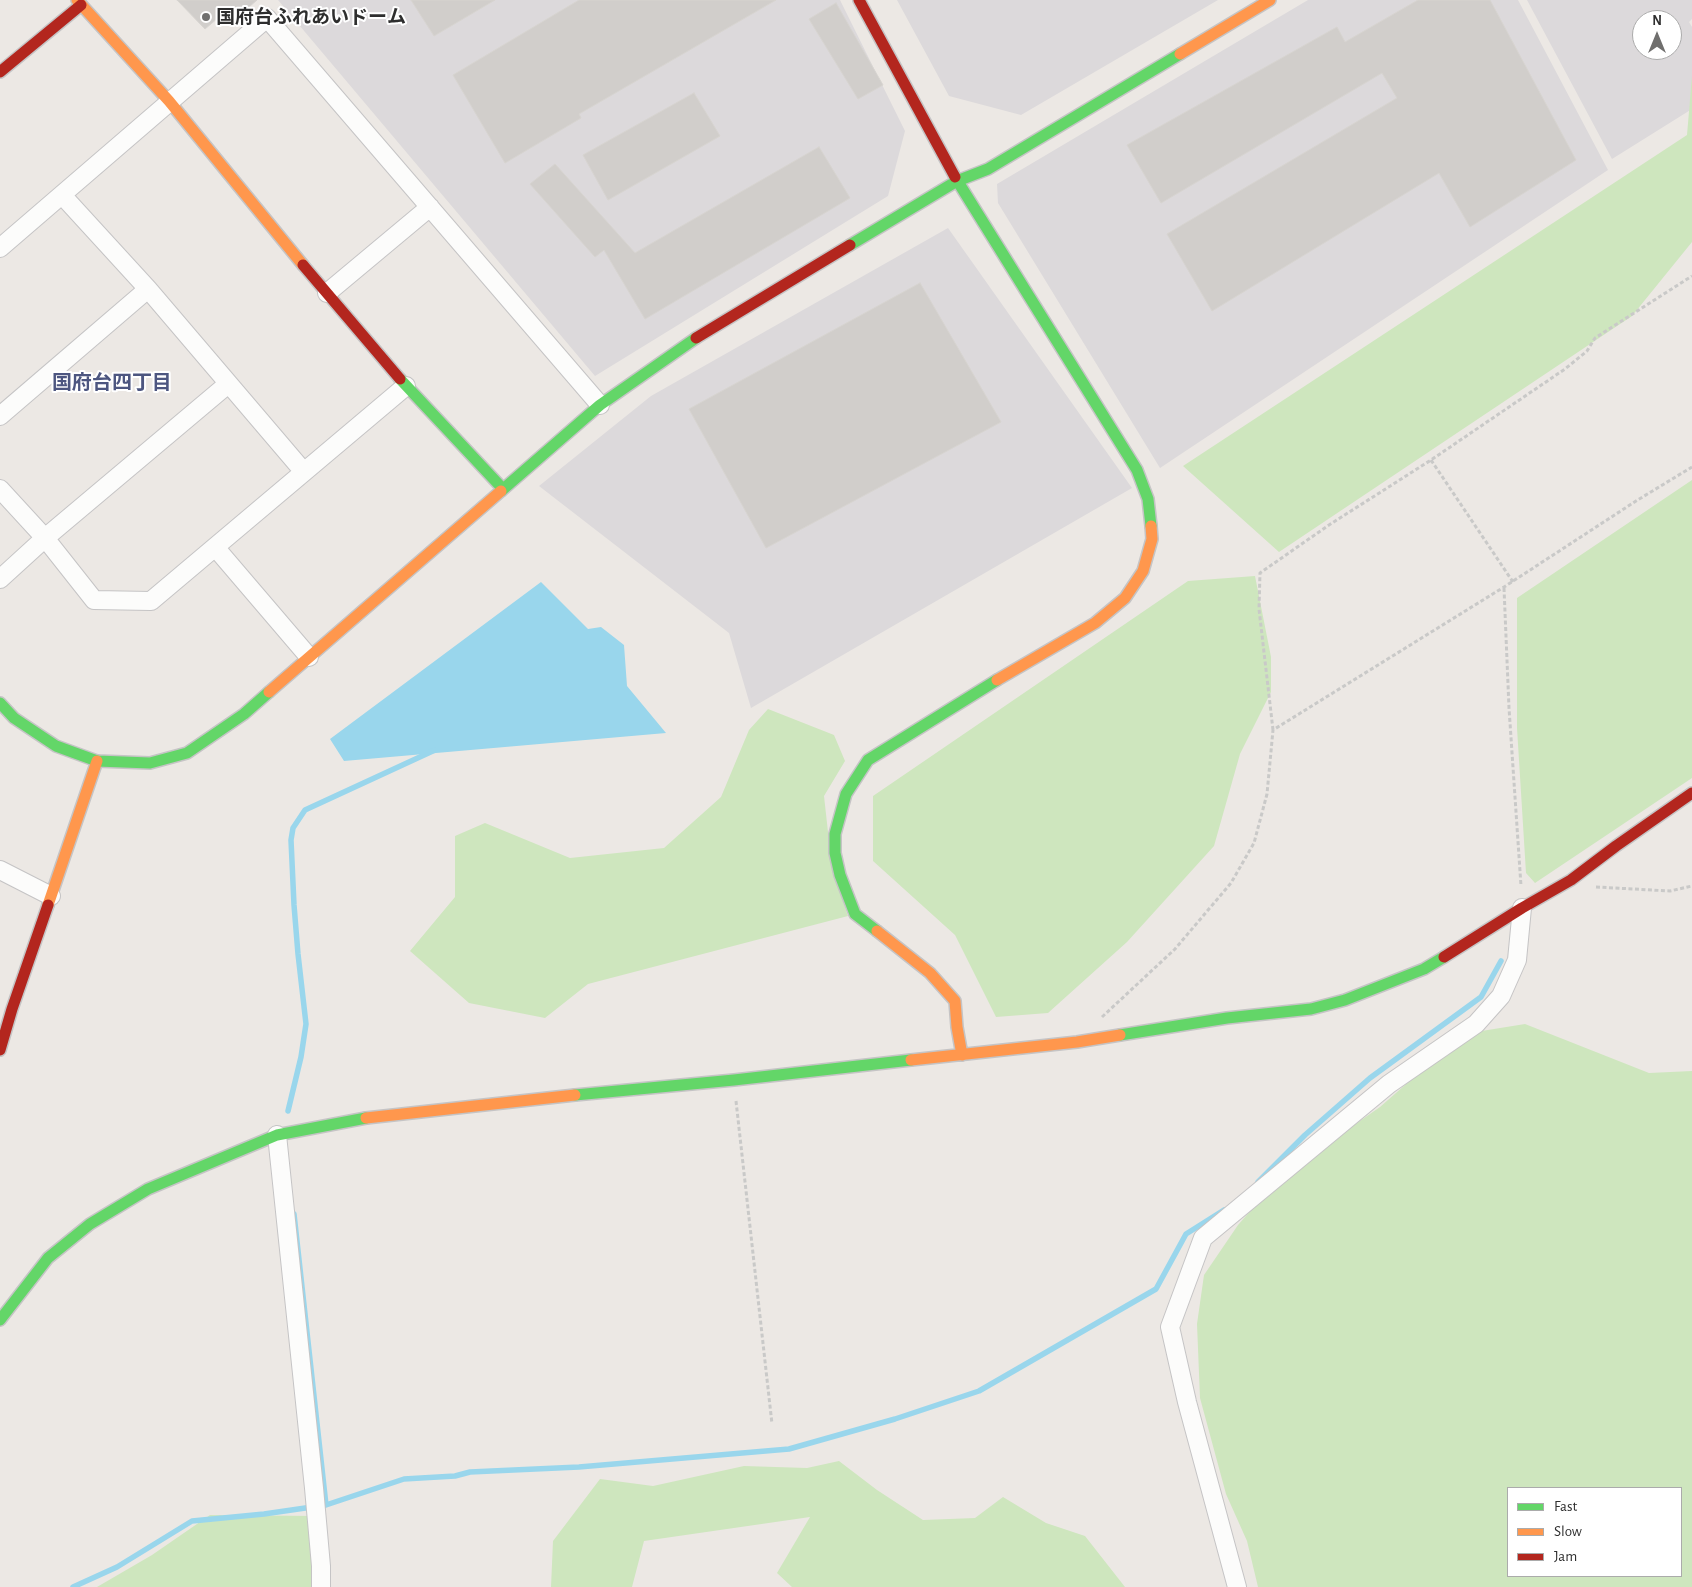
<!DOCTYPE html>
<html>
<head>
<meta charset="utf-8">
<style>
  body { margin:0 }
  #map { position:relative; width:1692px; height:1587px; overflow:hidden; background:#ece8e4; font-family:"Alegreya Sans",sans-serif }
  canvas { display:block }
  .legend { position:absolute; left:1507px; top:1487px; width:175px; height:90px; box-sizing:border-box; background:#fff; border:1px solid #ababab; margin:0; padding:6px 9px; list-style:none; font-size:15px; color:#2e2e2e }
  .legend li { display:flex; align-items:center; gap:10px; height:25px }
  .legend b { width:25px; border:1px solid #ababab }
  .north { position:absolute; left:1632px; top:10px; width:50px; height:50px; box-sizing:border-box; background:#fff; border:1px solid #ababab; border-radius:50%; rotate:0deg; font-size:14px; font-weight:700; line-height:20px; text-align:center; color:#2e2e2e }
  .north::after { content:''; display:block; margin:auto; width:18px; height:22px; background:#706f6e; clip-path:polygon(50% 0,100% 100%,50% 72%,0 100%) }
</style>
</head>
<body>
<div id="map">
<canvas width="1692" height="1587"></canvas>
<ul class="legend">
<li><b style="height:6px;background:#63d668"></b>Fast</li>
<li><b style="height:6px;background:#ff974d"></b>Slow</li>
<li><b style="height:6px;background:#b3261e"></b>Jam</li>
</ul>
<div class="north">N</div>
</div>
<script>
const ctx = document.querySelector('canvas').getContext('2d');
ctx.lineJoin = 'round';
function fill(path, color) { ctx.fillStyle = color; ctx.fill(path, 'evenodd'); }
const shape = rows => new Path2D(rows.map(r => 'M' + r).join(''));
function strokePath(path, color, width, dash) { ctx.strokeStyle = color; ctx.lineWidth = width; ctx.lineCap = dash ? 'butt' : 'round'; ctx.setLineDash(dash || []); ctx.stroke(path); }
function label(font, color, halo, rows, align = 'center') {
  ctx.font = font + ' "Alegreya Sans","Noto Sans JP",sans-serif'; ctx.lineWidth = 4; ctx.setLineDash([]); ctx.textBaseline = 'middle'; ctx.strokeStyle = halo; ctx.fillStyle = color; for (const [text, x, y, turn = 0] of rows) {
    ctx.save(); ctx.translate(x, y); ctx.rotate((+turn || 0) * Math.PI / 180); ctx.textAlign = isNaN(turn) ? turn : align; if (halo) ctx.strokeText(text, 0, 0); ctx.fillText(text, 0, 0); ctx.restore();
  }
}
const industrial = shape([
  [278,0,840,0,905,131,888,196,595,376],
  [897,0,1218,0,1021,115,949,96],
  [1308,0,1518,0,1608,170,1160,468,998,203,997,184],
  [1527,0,1692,0,1692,19,1689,22,1692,27,1692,109,1612,159],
  [1642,20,1672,20,1672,50,1642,50],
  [948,228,1132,488,751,708,729,633,539,486,651,396]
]);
const green = shape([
  [1692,76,1692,242,1632,316,1279,552,1183,466,1687,135],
  [1692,480,1692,778,1535,883,1526,873,1517,728,1517,598],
  [1255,576,1271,657,1271,692,1240,754,1214,846,1127,942,1048,1013,996,1017,955,935,873,861,873,796,1188,581],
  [768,709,834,735,845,761,824,796,832,868,848,916,588,984,545,1018,469,1003,410,951,455,897,455,836,485,823,570,858,664,848,721,797,749,730],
  [1525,1024,1649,1073,1692,1071,1692,1587,1258,1587,1247,1541,1226,1494,1200,1398,1197,1324,1204,1275,1238,1225,1282,1175,1380,1107,1463,1034],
  [1508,1488,1681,1488,1681,1576,1508,1576],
  [839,1461,877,1490,923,1520,975,1518,1003,1497,1046,1523,1085,1536,1125,1587,792,1587,777,1573,810,1517,644,1541,632,1587,551,1587,553,1541,600,1479,653,1486,744,1466,807,1468],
  [210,1515,316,1516,330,1566,327,1587,97,1587,152,1555]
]);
const water = shape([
  [541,582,588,629,601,627,624,645,627,686,666,733,344,761,330,739]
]);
const stream = shape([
  [288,1111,301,1057,306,1024,298,954,294,905,291,840,293,828,305,810,435,750],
  [1258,1182,1305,1135,1370,1078,1481,997,1501,961],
  [294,1214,326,1505],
  [73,1587,117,1567,192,1521,264,1514,326,1505,404,1479,455,1476,470,1472,579,1467,789,1449,895,1419,979,1391,1156,1289,1186,1234,1224,1210]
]);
const building = shape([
  [177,0,257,0,233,21,225,12,205,29,177,0],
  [411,0,495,0,434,36,411,0],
  [579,0,776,0,579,114,581,118,505,163,453,75,579,0],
  [1418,0,1490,0,1576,160,1470,227,1439,173,1212,311,1167,234,1397,98,1382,73,1161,203,1127,145,1337,27,1345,42,1418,0],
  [836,3,883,85,858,99,809,19,836,3],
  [694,93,720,136,608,200,583,155,694,93],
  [819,147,850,198,645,319,604,250,595,257,530,184,555,164,635,253,819,147],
  [920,283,1001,422,766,548,689,409,920,283]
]);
const path = shape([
  [1431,460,1513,582],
  [1504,588,1509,708,1521,886],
  [1273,730,1259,609,1260,573,1329,525,1431,460,1565,369,1587,351,1595,338,1692,276],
  [1596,887,1670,891,1692,886],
  [1102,1017,1175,949,1231,883,1254,843,1267,794,1273,730,1504,587,1636,501,1692,467],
  [736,1101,772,1424]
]);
const street = shape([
  [62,195,148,289,304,472],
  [0,248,267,18,600,405],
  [327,293,430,207],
  [0,416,148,289],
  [0,489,45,538,94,600,151,601,406,386],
  [215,547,309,657],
  [0,579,45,538,228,384],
  [0,870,51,896],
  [277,1135,314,1488,321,1566,321,1587],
  [1237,1587,1187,1402,1170,1327,1203,1238,1389,1084,1476,1024,1501,996,1517,960,1522,908]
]);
const fast = shape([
  [955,177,1137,470,1148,499,1151,526],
  [850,245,957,181,988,169,1180,54],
  [400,379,503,489],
  [501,491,600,405,696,338],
  [0,703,14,718,56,746,97,761,150,763,187,753,244,714,269,692],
  [877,931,855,914,840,875,835,853,835,834,846,794,868,760,997,680],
  [1120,1035,1227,1018,1311,1009,1345,1000,1424,969,1444,957],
  [575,1095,734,1080,911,1060],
  [0,1320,48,1258,90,1224,148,1189,277,1135,366,1118]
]);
const slow = shape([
  [77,0,169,101,303,265],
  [1180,54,1270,0],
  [997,680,1095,623,1125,598,1143,571,1152,539,1151,526],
  [269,692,501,491],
  [48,905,97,761],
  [877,931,930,973,955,1001,957,1027,962,1055],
  [911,1060,1077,1042,1120,1035],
  [366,1118,575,1095]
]);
const jam = shape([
  [859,0,955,177],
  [0,72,81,5],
  [303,265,400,379],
  [696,338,850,245],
  [1444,957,1522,908,1571,880,1616,846,1692,793],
  [0,1050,12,1009,48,905]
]);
const markers = [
  [206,17,5,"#706f6e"]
];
const poiNames = [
  ["国府台ふれあいドーム",216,17]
];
const neighbourhoodNames = [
  ["国府台四丁目",112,383]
];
fill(industrial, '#dcd9db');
fill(green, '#cee6be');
fill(water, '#99d6ec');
strokePath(stream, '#99d6ec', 5.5);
fill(building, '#d1cecb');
strokePath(building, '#d7d4d0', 1);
strokePath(street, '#c5c4c5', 20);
strokePath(fast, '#c5c4c5', 14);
strokePath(slow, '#c5c4c5', 14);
strokePath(jam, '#c5c4c5', 14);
strokePath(path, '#c9c9c8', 3, [4, 2.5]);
strokePath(street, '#fcfcfb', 18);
strokePath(fast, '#63d668', 11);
strokePath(slow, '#ff974d', 11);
strokePath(jam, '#b3261e', 11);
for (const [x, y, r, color] of markers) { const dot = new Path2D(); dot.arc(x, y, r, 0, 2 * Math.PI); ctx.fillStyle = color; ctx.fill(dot); strokePath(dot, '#fff', 2); }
label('bold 19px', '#2e2e2e', '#fff', poiNames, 'left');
label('bold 20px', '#4d5680', '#fff', neighbourhoodNames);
</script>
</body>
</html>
